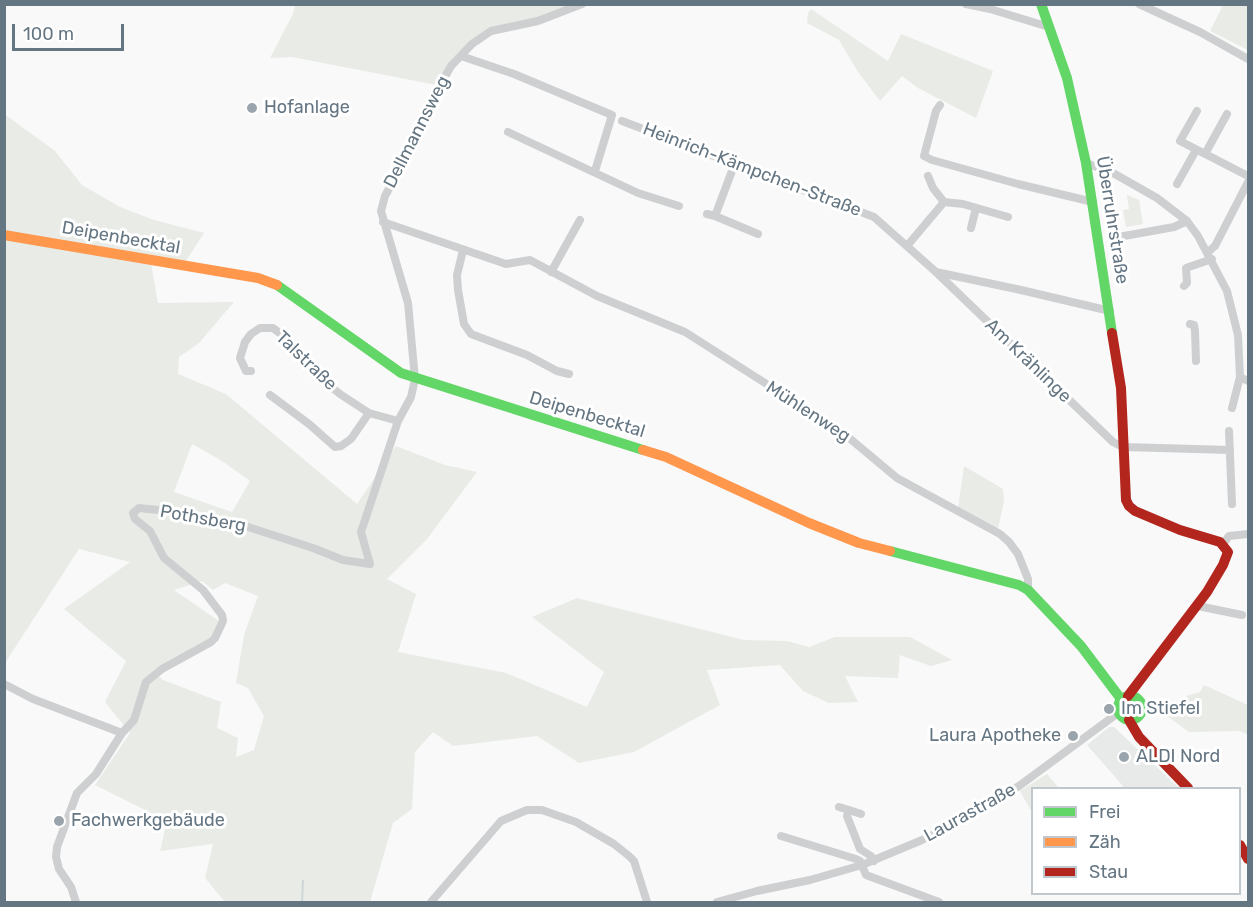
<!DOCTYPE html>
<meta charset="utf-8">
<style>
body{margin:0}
#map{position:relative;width:1253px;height:907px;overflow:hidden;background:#f9f9f9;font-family:Rubik,sans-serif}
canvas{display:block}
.frame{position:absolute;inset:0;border:6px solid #657683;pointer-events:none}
.legend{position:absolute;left:1031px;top:787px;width:210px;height:108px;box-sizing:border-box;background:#fff;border:2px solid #c1c8cd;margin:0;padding:8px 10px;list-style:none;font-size:18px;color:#657683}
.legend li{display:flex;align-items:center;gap:12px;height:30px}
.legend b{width:30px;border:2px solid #c1c8cd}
.scale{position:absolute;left:12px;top:24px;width:112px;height:27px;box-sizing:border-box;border:3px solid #657683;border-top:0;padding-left:8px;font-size:18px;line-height:21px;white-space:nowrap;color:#657683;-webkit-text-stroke:4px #fff;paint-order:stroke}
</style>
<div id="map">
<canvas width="1253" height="907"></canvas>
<div class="frame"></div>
<ul class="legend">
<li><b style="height:8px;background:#63d668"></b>Frei</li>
<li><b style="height:8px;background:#ff974d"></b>Zäh</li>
<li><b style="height:8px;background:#b3261e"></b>Stau</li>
</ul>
<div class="scale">100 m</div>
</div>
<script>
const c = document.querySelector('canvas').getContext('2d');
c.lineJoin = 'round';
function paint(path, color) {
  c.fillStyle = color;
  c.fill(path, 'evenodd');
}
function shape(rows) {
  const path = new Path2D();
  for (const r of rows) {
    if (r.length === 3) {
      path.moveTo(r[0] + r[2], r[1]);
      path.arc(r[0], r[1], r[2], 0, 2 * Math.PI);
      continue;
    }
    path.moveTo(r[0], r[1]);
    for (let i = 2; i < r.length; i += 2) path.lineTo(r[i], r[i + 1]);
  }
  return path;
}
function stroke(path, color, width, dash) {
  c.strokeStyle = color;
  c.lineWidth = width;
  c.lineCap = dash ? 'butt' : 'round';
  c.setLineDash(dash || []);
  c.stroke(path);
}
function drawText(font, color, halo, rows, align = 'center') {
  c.font = font + ' Rubik,sans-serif';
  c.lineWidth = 6;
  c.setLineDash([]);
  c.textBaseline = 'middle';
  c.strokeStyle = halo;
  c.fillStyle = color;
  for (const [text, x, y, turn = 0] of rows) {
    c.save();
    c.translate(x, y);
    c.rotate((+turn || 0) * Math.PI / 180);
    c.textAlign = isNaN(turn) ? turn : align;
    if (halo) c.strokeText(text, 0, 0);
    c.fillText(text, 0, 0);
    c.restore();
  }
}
paint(shape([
 [1109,727,1114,727,1179,788,1120,788,1123,786,1087,745]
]), '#e8e9e9');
paint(shape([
 [295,5,578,5,512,26,472,44,442,86,292,57,270,58,293,14],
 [1223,5,1248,5,1248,50,1210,31],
 [811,9,888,61,901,34,993,71,976,118,918,88,902,76,880,101,858,72,839,40,807,23,808,13],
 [4,114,55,151,82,185,120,207,154,220,204,233,184,264,5,232],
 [1127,195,1139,200,1143,224,1126,227,1123,210,1129,209],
 [5,238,151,263,158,303,234,302,199,343,179,357,178,374,226,394,357,504,396,446,445,465,477,472,427,539,387,579,416,594,398,652,506,673,587,707,604,672,532,617,577,598,744,640,787,641,809,647,835,637,910,637,952,660,931,666,900,655,898,678,845,676,858,702,829,703,803,691,780,665,707,670,720,705,634,752,579,763,537,736,453,746,433,732,415,752,412,809,393,823,370,902,225,902,205,878,213,844,160,851,167,821,95,785,130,733,105,702,126,661,64,609,130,562,79,549,5,663],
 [192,444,219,459,250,481,232,512,174,492],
 [202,581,213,590,225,583,258,596,244,635,236,683,248,688,264,716,254,750,236,757,238,738,217,728,221,702,163,680,157,674,213,637,219,621,174,590],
 [964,466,1003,489,1004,501,998,529,958,509],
 [1204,685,1248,705,1248,735,1240,731,1189,732,1167,716,1164,709,1168,705,1174,708,1187,704,1187,696,1200,692],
 [1047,774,1059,788,1032,788,1032,809,1030,809,1020,791]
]), '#e8ebe6');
stroke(shape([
 [302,902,303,881]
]), '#ced6d9', 2);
stroke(shape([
 [966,4,990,9,1049,27],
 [1139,4,1200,32,1248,59],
 [461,56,514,74,612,115,595,171],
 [940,105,936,111,924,156,932,160,1018,184,1093,202],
 [1197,111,1180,141,1248,176],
 [622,121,874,217,936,272,1113,442,1123,447,1230,450],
 [508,132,638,193,679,206],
 [1205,154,1227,114],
 [1086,163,1113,173,1157,198,1187,221,1198,236,1227,291,1238,335,1240,377,1248,381],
 [928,176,933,188,944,202],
 [1177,184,1196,150],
 [707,214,715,216,758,234],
 [715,216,735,163],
 [383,222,506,264,530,260,597,296,685,332,842,432,897,478,1000,534,1009,542,1018,554,1028,579,1028,590],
 [971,228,976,208],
 [1113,238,1174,227,1187,221],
 [907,246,944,202,963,204,1008,217],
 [463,250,457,275,458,290,464,324,471,334,527,355,557,371,569,374],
 [1208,252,1215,246,1248,182],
 [551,272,580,220],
 [936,272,1021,290,1110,311],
 [1184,286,1187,283,1186,268,1212,259],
 [1190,324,1194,325,1195,331,1196,361],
 [251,371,246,371,240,358,245,342,251,334,260,328,273,328,285,337,319,377,340,394,369,413,398,421],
 [270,395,309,424,335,447,341,446,351,439,369,413],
 [1232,408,1240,377],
 [1229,431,1232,504],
 [1223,544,1229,536,1248,534],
 [1198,606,1242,615],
 [4,684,33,699,122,733],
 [839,807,849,810,847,816,860,849,871,856,874,861],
 [849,810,861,814],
 [781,836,856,859,860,861,866,875,939,902],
 [76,902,71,887,59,869,56,857,57,847,77,793,96,774,122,733,134,720,146,682,162,669,211,642,215,638,223,621,222,615,203,590,164,558,150,531,135,519,133,513,139,508,158,510,248,527,313,548,343,560,370,564,361,532,398,421,411,397,415,379,408,303,381,211,385,196,426,121,446,75,451,66,472,44,491,31,538,21,582,4],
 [431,902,501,821,527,810,542,810,576,822,614,844,629,856,634,861,647,902],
 [717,902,757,891,810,880,862,865,922,840,959,822,1019,786,1118,713]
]), '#cecfd0', 8);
stroke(shape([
 [1041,4,1067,78,1086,163,1112,333],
 [277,285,401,373,643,450],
 [890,551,1019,585,1028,590,1081,646,1121,699],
 [1130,708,12]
]), '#63d668', 10);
stroke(shape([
 [4,235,258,278,277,285],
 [643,450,666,457,809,523,859,543,890,551]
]), '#ff974d', 10);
stroke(shape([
 [1112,333,1121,388,1126,500,1129,506,1135,511,1180,530,1220,542,1228,552,1223,565,1207,592,1128,696],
 [1129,720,1139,737,1188,788],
 [1240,845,1248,859]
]), '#b3261e', 10);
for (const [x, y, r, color] of [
 [252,108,6,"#99a4ac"],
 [1109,709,6,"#99a4ac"],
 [1073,736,6,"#99a4ac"],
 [1124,757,6,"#99a4ac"],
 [59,821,6,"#99a4ac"]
]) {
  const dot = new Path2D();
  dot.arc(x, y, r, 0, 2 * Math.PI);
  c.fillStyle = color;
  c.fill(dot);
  stroke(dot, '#fff', 2);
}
drawText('18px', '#657683', '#fff', [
 ["Hofanlage",264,108],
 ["Im Stiefel",1121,709],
 ["Laura Apotheke",1061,736,"right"],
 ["ALDI Nord",1136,757],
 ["Fachwerkgebäude",71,821]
], 'left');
drawText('18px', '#657683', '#fff', [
 ["Dellmannsweg",417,132,-63],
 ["Heinrich-Kämpchen-Straße",752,170,21],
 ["Überruhrstraße",1112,220,81],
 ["Deipenbecktal",121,238,10],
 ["Talstraße",306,361,44],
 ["Am Krählinge",1028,361,44],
 ["Mühlenweg",808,412,33],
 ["Deipenbecktal",587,415,17],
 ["Pothsberg",203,519,10],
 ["Laurastraße",970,813,-29]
]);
</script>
